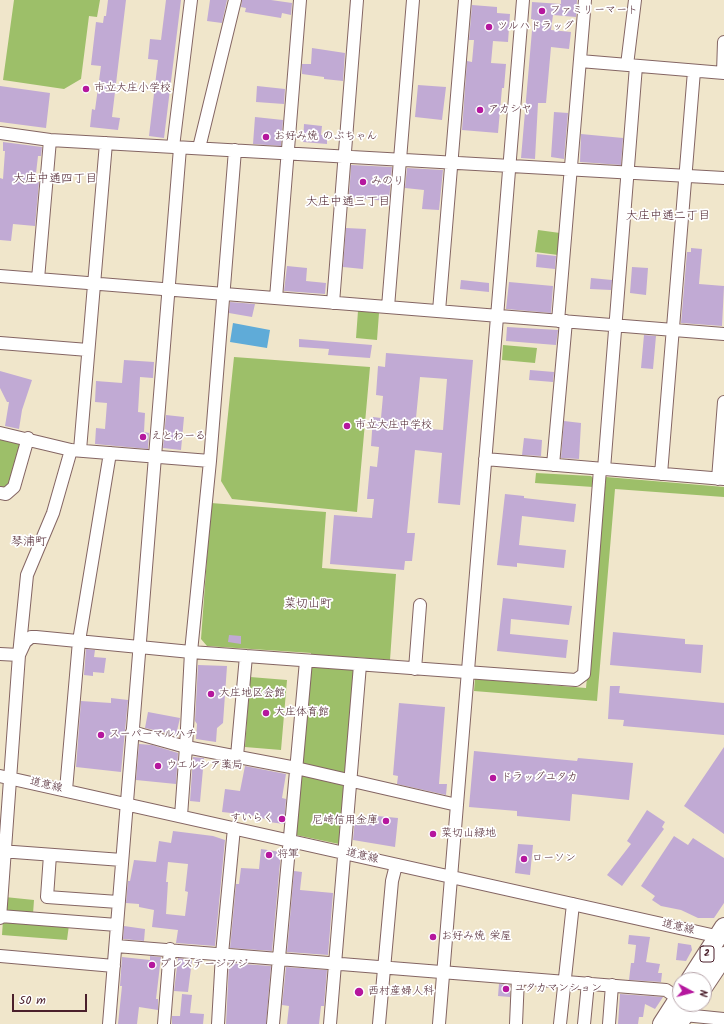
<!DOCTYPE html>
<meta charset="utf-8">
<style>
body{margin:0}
#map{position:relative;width:724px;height:1024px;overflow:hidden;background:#f0e6cb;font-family:Kalam,sans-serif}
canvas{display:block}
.north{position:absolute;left:672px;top:972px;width:40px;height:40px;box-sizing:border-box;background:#fff;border:1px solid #b7a5aa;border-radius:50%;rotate:97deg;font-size:11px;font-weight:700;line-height:16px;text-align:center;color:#4a1f2b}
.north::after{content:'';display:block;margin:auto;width:14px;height:18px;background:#b5179e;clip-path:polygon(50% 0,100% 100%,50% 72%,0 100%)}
.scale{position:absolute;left:12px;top:994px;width:75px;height:18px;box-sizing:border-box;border:2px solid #4a1f2b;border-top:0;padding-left:5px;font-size:12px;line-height:14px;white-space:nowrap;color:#4a1f2b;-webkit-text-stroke:3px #fff;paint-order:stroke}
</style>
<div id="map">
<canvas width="724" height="1024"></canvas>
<div class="north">N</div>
<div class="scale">50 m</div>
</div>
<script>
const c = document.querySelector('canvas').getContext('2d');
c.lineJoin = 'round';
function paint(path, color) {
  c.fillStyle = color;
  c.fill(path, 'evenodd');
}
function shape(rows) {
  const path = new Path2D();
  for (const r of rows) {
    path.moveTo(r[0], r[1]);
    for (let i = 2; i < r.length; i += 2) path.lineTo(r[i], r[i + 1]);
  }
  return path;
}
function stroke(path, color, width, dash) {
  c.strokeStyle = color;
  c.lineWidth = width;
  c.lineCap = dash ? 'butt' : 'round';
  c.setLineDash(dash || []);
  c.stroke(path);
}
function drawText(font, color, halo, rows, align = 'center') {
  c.font = font + ' Kalam,"Klee One",sans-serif';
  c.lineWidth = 3.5;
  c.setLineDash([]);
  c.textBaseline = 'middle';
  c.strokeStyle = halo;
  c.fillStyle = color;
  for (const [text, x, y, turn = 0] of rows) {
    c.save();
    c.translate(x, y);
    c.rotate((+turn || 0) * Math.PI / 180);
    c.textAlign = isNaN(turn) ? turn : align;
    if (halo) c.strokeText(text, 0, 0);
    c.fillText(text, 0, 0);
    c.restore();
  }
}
paint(shape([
 [14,0,100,0,97,17,89,16,81,79,64,89,3,80],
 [538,230,560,233,558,255,535,252],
 [358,311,379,313,377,340,356,338],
 [503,345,537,348,535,363,502,360],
 [234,357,370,367,357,512,232,499,221,481],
 [0,438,23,441,12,486,0,491],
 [536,473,591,476,594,479,593,487,535,483],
 [606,477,724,487,724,497,615,489,597,701,474,691,475,679,586,688],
 [211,503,326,512,322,568,396,574,390,660,355,657,339,844,296,835,311,653,207,646,201,639],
 [250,677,287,680,281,750,245,747],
 [5,897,34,900,33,914,3,912],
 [3,920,69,925,67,940,2,935]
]), '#9dbf69');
paint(shape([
 [233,323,270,330,267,348,230,342]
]), '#5fabd8');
paint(shape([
 [108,0,126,0,112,117,120,118,118,130,90,127,92,109,95,110,101,66,91,65,96,22,103,23,104,16,106,16],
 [166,0,181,0,164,138,149,136,158,60,148,59,150,39,161,40],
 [210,0,227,0,222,23,207,21],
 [242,0,271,0,292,3,291,15,282,13,281,18,245,12,246,8,241,7],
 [561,0,577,0,576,17,553,15,551,30,571,32,569,49,551,47,546,103,538,103,535,159,521,158,533,19,531,19,532,2,561,4],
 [472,5,497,7,497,13,510,14,508,42,493,41,491,63,506,64,504,88,502,88,498,133,462,130,467,61,472,62,474,40,469,40],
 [312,48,345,53,343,81,324,79,324,77,302,74,302,64,311,64],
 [418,85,446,87,442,120,415,117],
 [0,86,50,93,46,128,0,122],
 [257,86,285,89,284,104,256,102],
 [554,112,568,113,564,159,551,157],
 [255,117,283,120,281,146,253,144],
 [304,124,322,126,321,135,327,135,327,144,303,142],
 [581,134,623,138,621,165,580,162],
 [3,142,42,147,41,156,38,156,35,182,39,182,35,226,13,224,11,241,0,240,0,178,3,179,5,151,3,151],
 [351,165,392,167,389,201,349,198],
 [407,168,443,170,439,210,422,209,424,190,405,188],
 [346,228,366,229,363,269,343,267],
 [691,248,702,249,699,284,724,286,722,326,681,323,687,252,691,252],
 [537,254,556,256,555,269,536,267],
 [287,266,307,268,306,281,326,283,325,294,284,291],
 [632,267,648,268,646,295,630,293],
 [591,278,612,280,611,290,590,289],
 [461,280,489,283,489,292,460,289],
 [509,282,553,286,551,313,506,309],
 [230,302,255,304,252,317,229,313],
 [507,327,558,330,556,345,506,341],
 [644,335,656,336,653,369,641,368],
 [299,339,372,345,370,358,328,355,329,349,299,347],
 [386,353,473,360,460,505,438,503,442,453,415,450,407,533,415,533,412,561,405,561,404,570,330,564,334,515,372,518,374,499,367,499,370,466,377,467,379,447,371,446,373,417,381,418,383,396,376,395,378,366,385,367],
 [420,377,447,379,443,430,415,428],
 [124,360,154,362,153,378,140,377,138,412,145,413,144,432,149,433,148,449,95,444,96,428,105,429,107,403,95,402,96,381,122,383],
 [530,370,554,372,553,382,529,380],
 [0,371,32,380,22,410,19,429,5,426,9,402,7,402,0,388],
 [166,415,184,417,181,450,163,448],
 [564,421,581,423,579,459,561,458],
 [524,438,542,440,541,456,522,455],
 [505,494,524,496,524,498,576,504,574,522,522,516,519,545,566,550,564,568,517,563,517,567,497,565],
 [503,598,572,606,569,625,511,619,510,634,568,640,566,658,497,651],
 [613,632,685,639,685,644,703,645,701,673,610,665],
 [229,635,241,636,241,644,228,642],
 [86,649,95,650,94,657,106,658,104,673,93,672,93,676,84,675],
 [198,665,227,666,223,723,217,728,216,742,196,739,197,724,195,721],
 [610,686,620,686,619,693,724,703,724,735,623,726,624,720,608,719],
 [111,698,128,700,121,772,76,767,81,701,111,703],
 [399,703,445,707,439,784,447,784,446,795,397,784,398,776,393,775],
 [148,712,180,718,176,735,145,728],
 [139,744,152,745,178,753,176,784,136,780],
 [724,747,724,834,684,806],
 [474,751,577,761,578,758,633,763,629,800,572,794,570,821,517,816,517,811,469,807],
 [193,757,204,758,200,802,190,801],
 [245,766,286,774,282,798,286,799,284,824,269,822,269,820,250,815,222,812,225,789,240,791],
 [647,810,665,822,662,827,664,829,622,886,607,875,631,844,627,841],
 [377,816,398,818,395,847,353,840,355,818,377,821],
 [173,831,213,836,225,840,215,946,176,943,178,930,152,927,154,910,139,907,139,904,126,903,128,881,130,881,134,860,156,862,159,841,171,843],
 [168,862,188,864,185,891,188,892,185,916,166,914,168,882,166,882],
 [674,836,688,845,693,838,724,858,724,903,714,918,698,918,681,910,661,906,652,900,655,896,641,886],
 [518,844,533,845,530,875,515,873],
 [261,849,281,852,272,951,230,948,236,884,239,884,241,868,259,869],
 [294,871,302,872,300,890,333,893,328,955,287,952],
 [124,926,145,929,144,941,123,939],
 [629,935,650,937,646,962,660,964,658,973,662,973,661,982,629,980,631,963,634,963,636,945,628,944],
 [678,943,691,945,692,950,686,961,676,960],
 [150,956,161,957,156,999,158,999,158,1010,139,1007,137,1024,118,1024,122,986,120,986,122,957,150,960],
 [178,958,192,960,188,992,174,991],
 [229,963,271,966,266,1024,226,1024],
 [286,967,327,970,324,1006,321,1006,319,1024,287,1024,289,1006,282,1005],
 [499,984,510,985,510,997,498,996],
 [182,994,192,995,190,1013,204,1014,203,1024,172,1024,172,1016,180,1016],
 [620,994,663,997,655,1009,645,1004,643,1017,639,1017,638,1024,618,1024]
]), '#c1aad4');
const minor = shape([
 [580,61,724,73],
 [627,65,635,0],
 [723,73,724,42],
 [0,133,50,140,724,178],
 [173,147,191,0],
 [199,148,235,0],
 [0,276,724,334],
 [38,279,50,140],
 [276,298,300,0],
 [333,303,357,0],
 [388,307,413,0],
 [439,311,465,0],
 [558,321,585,0],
 [0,343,88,350],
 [0,433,71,450,210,461],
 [80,450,106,143],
 [485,459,724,479],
 [553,465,566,321],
 [604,469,636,66],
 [661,474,694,71],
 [718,479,724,402],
 [0,493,6,494,14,487,28,438],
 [0,654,19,655,27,575,53,513,71,450],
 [415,669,420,605],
 [132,732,186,747,191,652,210,461,235,150],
 [237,756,246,656],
 [0,776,724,938],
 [66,790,79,641,110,453],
 [181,816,186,747,296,768,457,805],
 [0,851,122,860],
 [50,855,47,897,118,902],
 [0,916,117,925],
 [0,918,19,655,25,642,31,637,36,637,191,652,576,680,584,674,600,469],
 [116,946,666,990,679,999],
 [0,956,114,966],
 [684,1015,724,1019],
 [109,1024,180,148],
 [164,1024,170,949],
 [218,1024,222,954,234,828],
 [273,1024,306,661],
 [330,1024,360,665],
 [379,1024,392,881,396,865],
 [439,1024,523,0],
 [516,1024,518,978],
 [560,1024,573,904],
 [584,1024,588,983],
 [609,1024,612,985]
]);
const highway = shape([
 [690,980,724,927],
 [704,986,724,956],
 [662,1024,680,996],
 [678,1024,692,1004]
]);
stroke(minor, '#846563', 14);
stroke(highway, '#846563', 20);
stroke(minor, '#fff', 12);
stroke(highway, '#fff', 18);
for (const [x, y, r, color] of [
 [542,11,4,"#b5179e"],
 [489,27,4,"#b5179e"],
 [86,89,4,"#b5179e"],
 [480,110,4,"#b5179e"],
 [266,137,4,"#b5179e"],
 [363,182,4,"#b5179e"],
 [347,426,4,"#b5179e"],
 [143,437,4,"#b5179e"],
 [211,694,4,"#b5179e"],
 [266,713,4,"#b5179e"],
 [101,735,4,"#b5179e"],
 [158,766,4,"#b5179e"],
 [493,778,4,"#b5179e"],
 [282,819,4,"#b5179e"],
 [386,821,4,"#b5179e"],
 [433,834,4,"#b5179e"],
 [269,855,4,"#b5179e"],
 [524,859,4,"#b5179e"],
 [433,937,4,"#b5179e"],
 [152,965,4,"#b5179e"],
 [506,989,4,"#b5179e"],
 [359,992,5,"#b5179e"]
]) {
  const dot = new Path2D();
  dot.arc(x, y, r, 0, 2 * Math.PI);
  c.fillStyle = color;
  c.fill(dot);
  stroke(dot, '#fff', 1.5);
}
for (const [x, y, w] of [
 [707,954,14]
]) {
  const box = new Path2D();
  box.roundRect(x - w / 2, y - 8, w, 16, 3);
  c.fillStyle = '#fff';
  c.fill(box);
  stroke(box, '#4a1f2b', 1);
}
drawText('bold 10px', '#4a1f2b', null, [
 ["2",707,954]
]);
drawText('11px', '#4a1f2b', '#fff', [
 ["ファミリーマート",550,11],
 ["ツルハドラッグ",497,27],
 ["市立大庄小学校",94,89],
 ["アカシヤ",488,110],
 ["お好み焼 のぶちゃん",274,137],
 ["みのり",371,182],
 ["市立大庄中学校",355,426],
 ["えとわーる",151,437],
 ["大庄地区会館",219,694],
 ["大庄体育館",274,713],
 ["スーパーマルハチ",109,735],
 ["ウエルシア薬局",166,766],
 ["ドラッグユタカ",501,778],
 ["すいらく",274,819,"right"],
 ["尼崎信用金庫",378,821,"right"],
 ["菜切山緑地",441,834],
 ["将軍",277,855],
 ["ローソン",532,859],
 ["お好み焼 栄屋",441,937],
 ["プレステージフジ",160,965],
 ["ユタカマンション",514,989],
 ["西村産婦人科",368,992]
], 'left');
drawText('11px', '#4a1f2b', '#fff', [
 ["道意線",46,786,13],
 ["道意線",362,857,13],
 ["道意線",678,928,13]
]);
drawText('12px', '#4a1f2b', '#fff', [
 ["大庄中通四丁目",55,180],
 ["大庄中通三丁目",348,203],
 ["大庄中通二丁目",668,217],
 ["琴浦町",29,543],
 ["菜切山町",308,605]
]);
</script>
